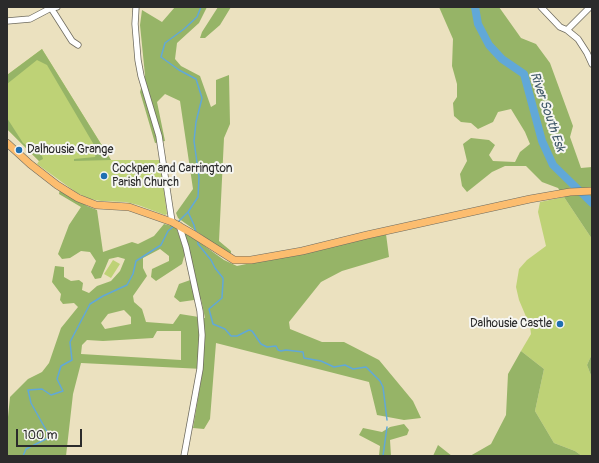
<!DOCTYPE html>
<style>
body{margin:0}
#map{position:relative;width:599px;height:463px;overflow:hidden;background:#ebe1bf;font-family:Pangolin,sans-serif}
canvas{display:block}
.frame{position:absolute;inset:0;border:8px solid #2b2b2b;pointer-events:none}
.scale{position:absolute;left:16px;top:429px;width:66px;height:18px;box-sizing:border-box;border:2px solid #2b2b2b;border-top:0;padding-left:5px;font-size:12px;line-height:14px;white-space:nowrap;color:#2b2b2b;-webkit-text-stroke:3px #f6f6f2;paint-order:stroke}
</style>
<div id="map">
<canvas width="599" height="463"></canvas>
<div class="frame"></div>
<div class="scale">100 m</div>
</div>
<script>
const c = document.querySelector('canvas').getContext('2d');
c.lineJoin = 'round';
function paint(path, color) {
  c.fillStyle = color;
  c.fill(path, 'evenodd');
}
function shape(rows) {
  const path = new Path2D();
  for (const r of rows) {
    path.moveTo(r[0], r[1]);
    for (let i = 2; i < r.length; i += 2) path.lineTo(r[i], r[i + 1]);
  }
  return path;
}
function stroke(path, color, width, dash) {
  c.strokeStyle = color;
  c.lineWidth = width;
  c.lineCap = dash ? 'butt' : 'round';
  c.setLineDash(dash || []);
  c.stroke(path);
}
function drawText(font, color, halo, rows, align = 'center') {
  c.font = font + ' Pangolin,sans-serif';
  c.lineWidth = 4;
  c.setLineDash([]);
  c.textBaseline = 'middle';
  c.strokeStyle = halo;
  c.fillStyle = color;
  for (const [text, x, y, turn = 0] of rows) {
    c.save();
    c.translate(x, y);
    c.rotate((+turn || 0) * Math.PI / 180);
    c.textAlign = isNaN(turn) ? turn : align;
    if (halo) c.strokeText(text, 0, 0);
    c.fillText(text, 0, 0);
    c.restore();
  }
}
paint(shape([
 [42,49,111,160,160,160,167,214,165,215,138,205,126,202,101,201,90,199,77,193,37,164,39,161,7,129,7,75],
 [564,197,592,239,592,354,587,365,592,378,592,456,582,456,575,451,554,443,535,411,544,369,521,351,531,334,530,326,519,300,516,287,519,269,527,260,546,246,538,212,540,202],
 [113,260,120,264,111,278,104,274]
]), '#bed276');
paint(shape([
 [175,7,207,7,199,23,177,43,175,59,181,66,200,76,211,107,216,104,216,80,229,75,230,124,224,138,219,241,231,251,231,254,228,254,178,218,176,213,193,189,180,101,165,94,157,102,165,141,155,143,140,92,145,75,140,25,142,10,162,22],
 [218,7,231,7,220,25,205,38,200,38,202,32],
 [439,7,499,7,521,38,536,44,550,63,573,126,570,137,581,168,592,167,592,239,558,188,542,182,526,166,505,166,492,172,467,192,462,186,460,174,467,161,463,144,471,138,489,140,495,145,489,155,493,161,515,162,520,152,530,144,525,132,511,109,498,112,493,122,478,129,471,123,461,122,454,116,453,103,457,97,457,84,452,66,453,39],
 [42,49,111,160,74,161,74,159,95,157,97,150,47,65,37,60,7,84,7,75],
 [7,118,23,143,42,156,43,159,39,161,7,129],
 [60,189,87,206,97,210,103,252,132,242,138,244,154,236,164,224,176,227,185,253,182,264,156,281,151,277,152,269,169,261,169,256,160,249,143,258,143,268,147,276,133,296,134,302,142,309,146,322,173,324,180,314,205,318,201,299,180,302,174,297,179,284,196,278,184,234,185,232,224,260,237,266,386,234,389,257,342,271,321,282,289,322,290,329,322,342,344,342,379,360,413,401,421,418,404,420,377,415,369,382,216,343,210,419,204,429,193,428,203,369,81,363,73,394,66,456,7,456,7,427,10,397,28,379,42,372,49,363,61,328,78,307,74,303,63,304,60,300,61,294,52,282,55,266,64,267,64,277,71,281,79,280,83,283,82,290,89,293,97,286,111,281,120,271,125,259,118,257,109,259,101,278,95,279,91,272,96,261,90,252,81,251,70,258,62,259,58,254,69,225,81,207,59,194],
 [124,310,131,317,131,324,105,329,101,323,108,314],
 [157,331,181,331,181,360,81,354,82,345,87,340,103,341,153,338],
 [521,351,544,369,535,411,554,443,575,451,582,456,470,456,491,444,506,415,508,374],
 [592,354,592,378,587,365],
 [404,424,409,430,407,435,390,440,391,456,379,456,380,446,359,435,363,428,382,432,390,427],
 [438,445,452,456,433,456]
]), '#96b467');
stroke(shape([
 [586,197,589,193],
 [188,212,194,225,196,233],
 [178,222,188,212,198,197,199,177,194,141,196,122,202,98,196,79,179,70,161,57,165,43,184,29,197,17,201,7],
 [198,240,198,244,211,260,215,268,223,278,223,281,222,298,209,309,213,324,225,329,231,336,237,336,249,330,252,331,261,344,267,347,276,346,278,350,281,351,286,350,303,352,304,358,321,361,334,367,345,365,353,369,366,367,380,381,383,387,387,420],
 [23,456,26,449,50,437,31,403,28,390,42,389,51,395,63,391,57,379,61,366,72,360,70,342,90,304,103,296,127,285,133,274,136,261,161,245,168,231,174,226],
 [383,456,387,427]
]), '#61a8d8', 1.5);
stroke(shape([
 [475,7,478,24,489,45,502,59,524,74,542,141,553,165,592,203]
]), '#61a8d8', 8);
const minor = shape([
 [136,7,135,24,138,60,141,76,159,136,172,222],
 [541,7,560,27,567,30,578,39,587,53,592,64],
 [51,8,72,41,78,45],
 [7,21,30,19,51,8,57,7],
 [567,30,590,7],
 [179,225,186,247,200,311,202,335,200,369,184,456]
]);
const major = shape([
 [7,143,30,164,57,185,78,198,96,205,129,207,172,222,193,234,234,260,251,260,302,251,367,235,530,199,570,192,592,191]
]);
stroke(minor, '#6e6b5f', 7);
stroke(major, '#6e6b5f', 8);
stroke(minor, '#fff', 5.5);
stroke(major, '#fcbd6f', 7);
for (const [x, y, r, color] of [
 [19,150,4,"#1f6fb2"],
 [104,176,4,"#1f6fb2"],
 [560,324,4,"#1f6fb2"]
]) {
  const dot = new Path2D();
  dot.arc(x, y, r, 0, 2 * Math.PI);
  c.fillStyle = color;
  c.fill(dot);
  stroke(dot, '#f6f6f2', 1.5);
}
drawText('12px', '#2b2b2b', '#f6f6f2', [
 ["Dalhousie Grange",27,150],
 ["Cockpen and Carrington",112,169],
 ["Parish Church",112,183],
 ["Dalhousie Castle",552,324,"right"]
], 'left');
drawText('italic 13px', '#3e5768', '#f6f6f2', [
 ["River South Esk",547,112,71]
]);
</script>
